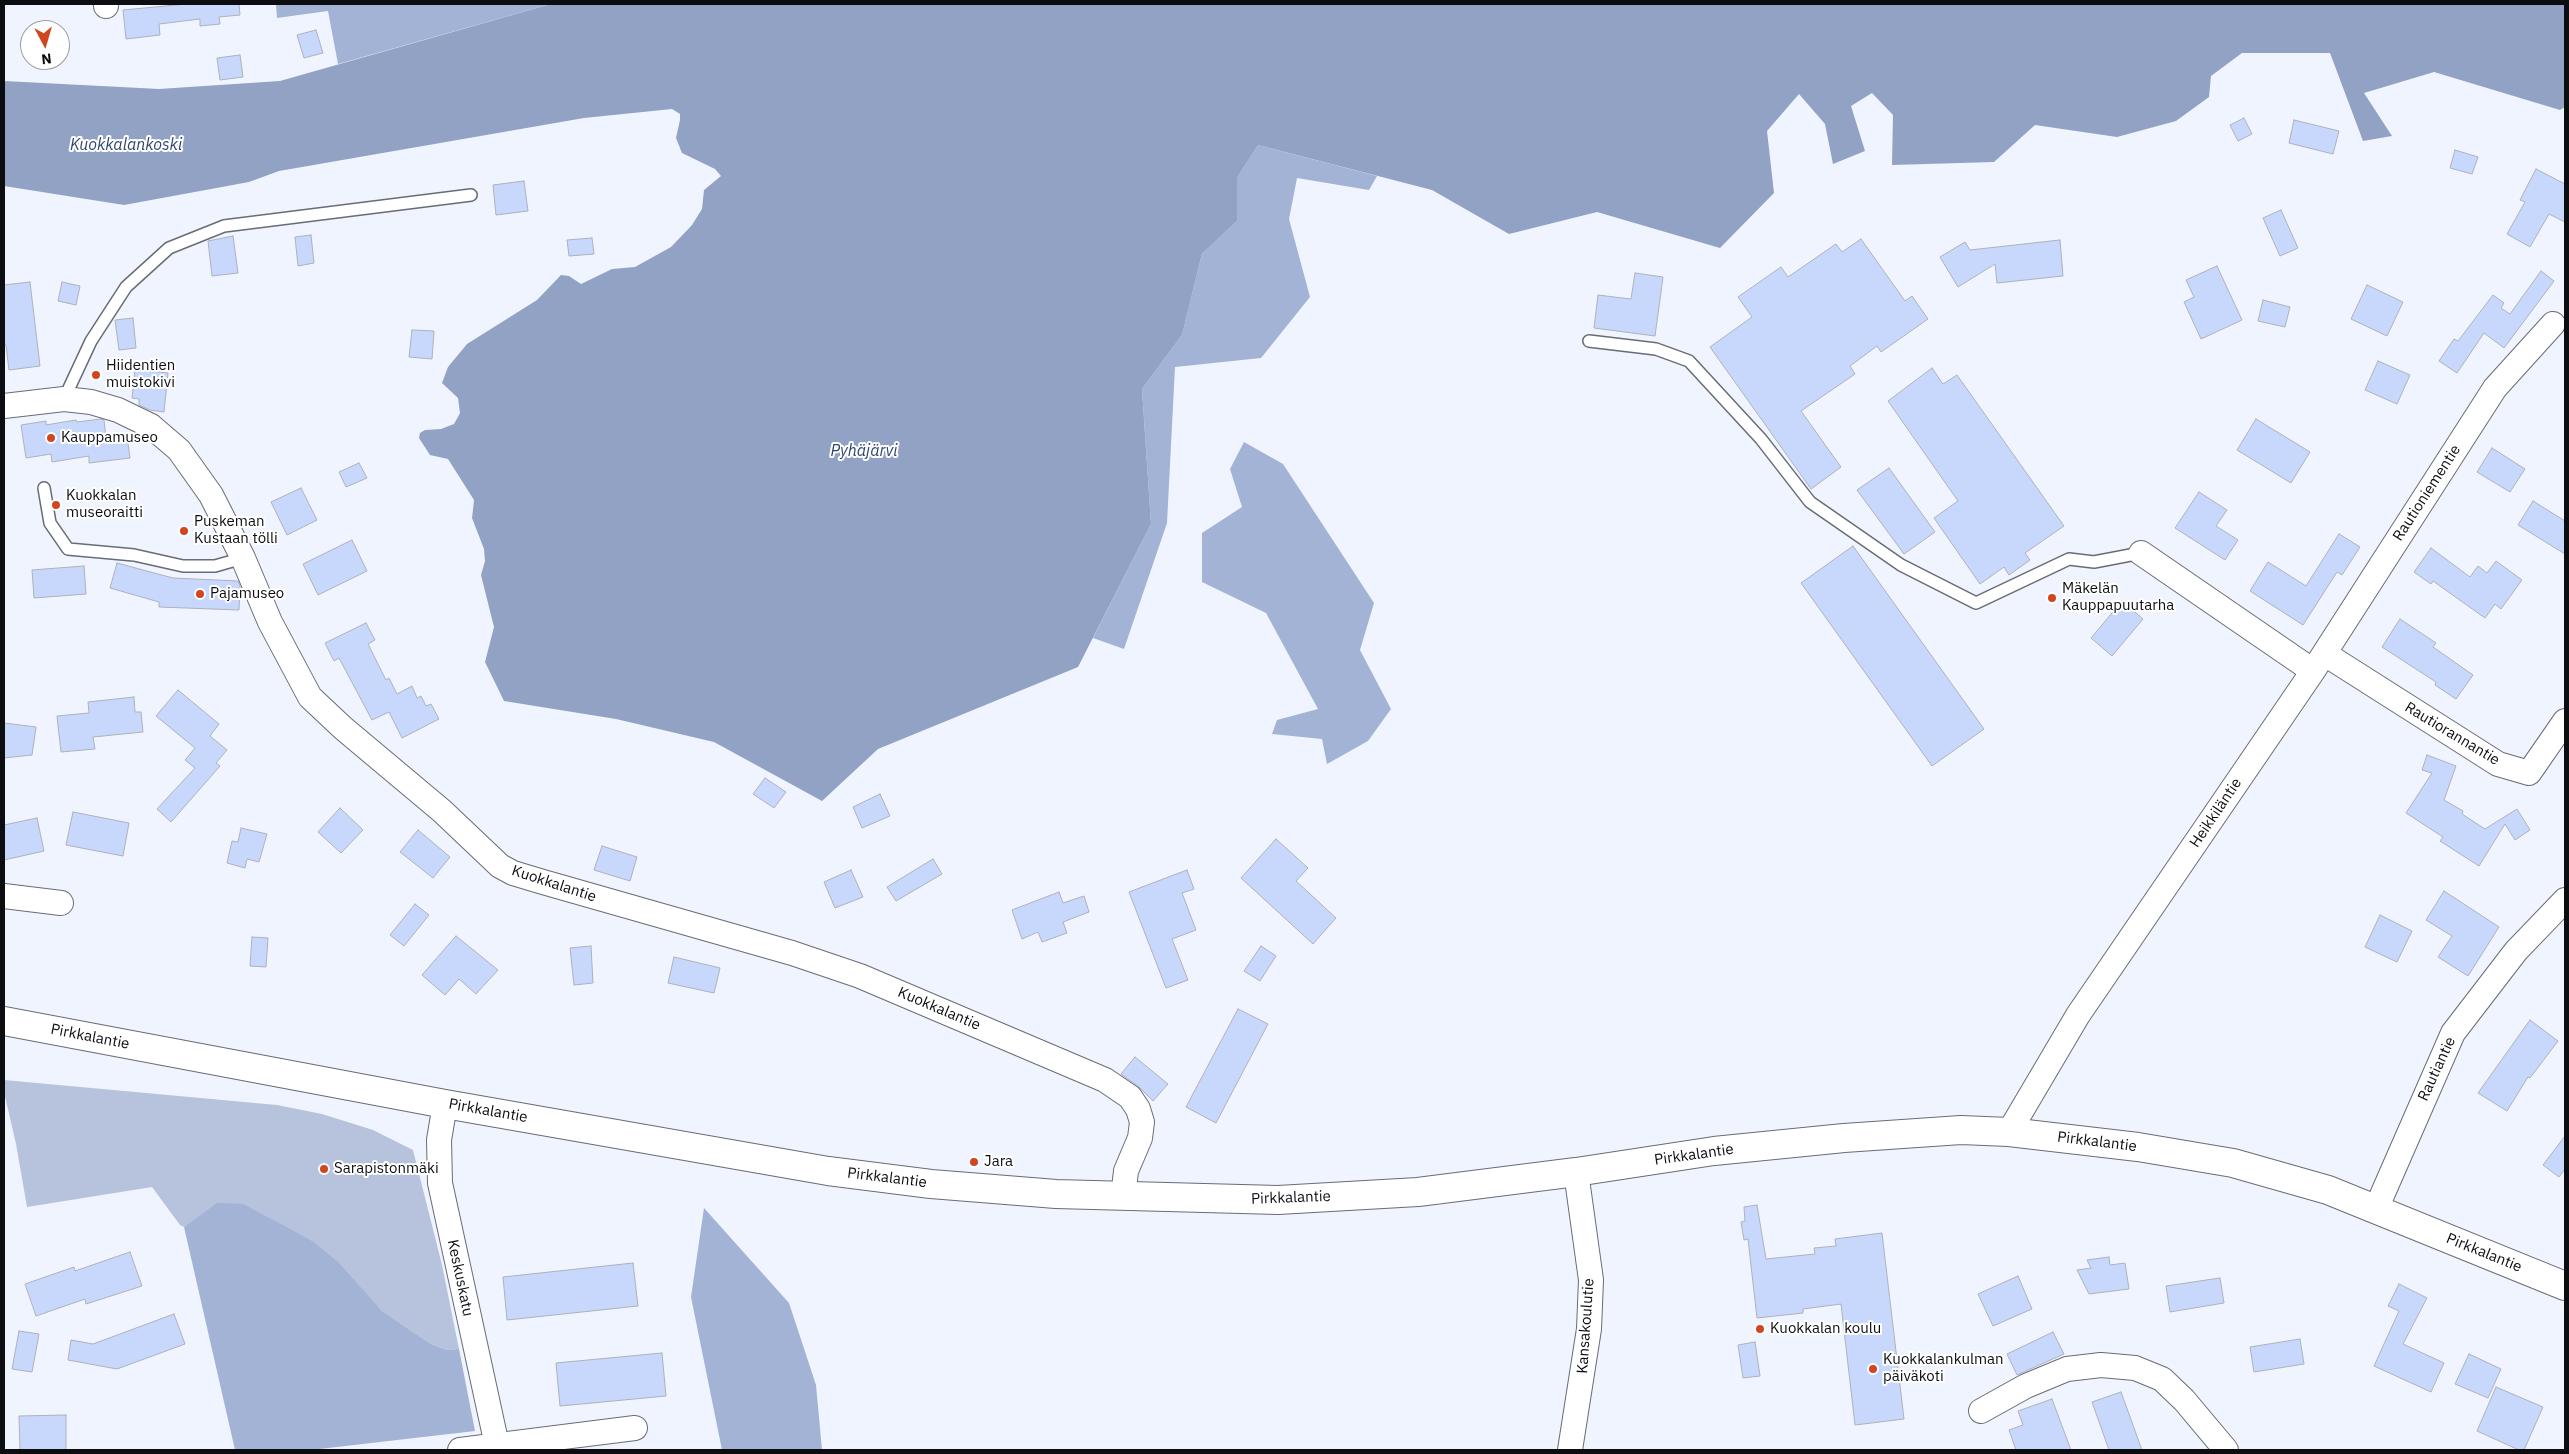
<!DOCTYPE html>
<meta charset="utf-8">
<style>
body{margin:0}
#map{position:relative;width:2569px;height:1454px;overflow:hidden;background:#eff4fe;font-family:"IBM Plex Sans",sans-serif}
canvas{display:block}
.frame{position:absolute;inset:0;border:5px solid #0c0d11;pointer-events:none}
.north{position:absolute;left:20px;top:20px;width:50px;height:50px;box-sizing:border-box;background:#fff;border:1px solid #9e9ea0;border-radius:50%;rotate:174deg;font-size:14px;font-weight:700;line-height:20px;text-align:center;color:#0c0d11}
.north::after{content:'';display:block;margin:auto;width:18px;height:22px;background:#cf4620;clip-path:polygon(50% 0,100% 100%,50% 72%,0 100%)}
</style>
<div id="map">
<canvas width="2569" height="1454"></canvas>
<div class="frame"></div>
<div class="north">N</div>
</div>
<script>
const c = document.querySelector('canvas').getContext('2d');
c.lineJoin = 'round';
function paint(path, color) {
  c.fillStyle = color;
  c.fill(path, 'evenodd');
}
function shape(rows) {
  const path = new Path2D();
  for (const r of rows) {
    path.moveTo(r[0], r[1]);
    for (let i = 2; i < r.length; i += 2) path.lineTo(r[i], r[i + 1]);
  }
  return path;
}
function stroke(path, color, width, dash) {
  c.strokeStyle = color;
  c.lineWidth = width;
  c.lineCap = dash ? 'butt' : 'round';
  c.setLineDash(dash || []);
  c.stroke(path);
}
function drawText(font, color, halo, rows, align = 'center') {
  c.font = font + ' "IBM Plex Sans",sans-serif';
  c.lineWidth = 4;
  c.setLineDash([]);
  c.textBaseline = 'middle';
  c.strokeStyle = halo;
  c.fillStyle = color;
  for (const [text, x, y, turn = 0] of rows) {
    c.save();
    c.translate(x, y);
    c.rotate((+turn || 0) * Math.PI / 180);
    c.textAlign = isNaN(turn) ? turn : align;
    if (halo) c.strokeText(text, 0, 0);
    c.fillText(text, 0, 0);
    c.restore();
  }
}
paint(shape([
 [4,1080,277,1105,322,1114,373,1130,413,1150,442,1265,459,1349,447,1350,431,1344,382,1311,311,1240,277,1223,195,1220,184,1227,180,1225,152,1187,27,1207,16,1144,4,1092]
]), '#b7c3dc');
paint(shape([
 [276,4,551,4,338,64,328,11,277,18],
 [1258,145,1377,176,1369,190,1297,178,1289,219,1310,297,1261,358,1175,367,1167,523,1124,649,1093,638,1151,524,1142,389,1182,335,1202,254,1237,221,1237,178],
 [1244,442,1283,464,1374,603,1360,650,1391,709,1368,741,1327,764,1322,739,1272,734,1277,720,1318,709,1266,613,1202,582,1202,533,1242,507,1230,469],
 [217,1203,243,1204,311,1240,338,1262,382,1311,431,1344,447,1350,459,1349,475,1431,311,1450,235,1450,184,1227],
 [704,1208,789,1303,816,1385,822,1450,722,1450,691,1297]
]), '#a3b3d5');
paint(shape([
 [551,4,2565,4,2565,107,2560,110,2434,72,2364,93,2392,136,2363,141,2330,53,2242,53,2211,76,2209,97,2176,121,2117,137,2035,125,1994,162,1892,165,1893,115,1872,93,1851,106,1865,151,1833,164,1825,124,1799,94,1767,131,1774,193,1720,248,1597,212,1509,234,1432,190,1258,145,1237,178,1237,221,1202,254,1182,335,1142,389,1151,524,1078,667,878,749,822,801,714,742,616,719,504,701,485,662,494,627,481,575,485,561,484,549,472,518,474,500,448,459,430,455,419,438,420,433,425,430,441,429,454,424,460,413,458,398,442,383,448,367,467,344,537,300,561,275,569,276,581,284,612,269,635,267,671,247,692,225,702,209,704,190,721,176,715,169,682,153,676,138,680,120,680,114,672,109,584,118,279,171,249,182,124,205,4,186,4,81,159,89,280,81]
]), '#92a2c4');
const building = shape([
 [187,4,239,4,240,15,219,17,220,24,200,26,200,19,159,24,160,35,126,39,123,10,187,4],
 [316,30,323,53,304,58,297,35,316,30],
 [240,55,243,77,220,80,217,58,240,55],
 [2244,118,2252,134,2238,141,2230,125,2244,118],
 [2294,120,2339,131,2333,154,2289,143,2294,120],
 [2455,150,2478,157,2472,174,2450,168,2455,150],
 [2536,169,2565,184,2565,222,2549,214,2530,247,2507,234,2525,202,2520,200,2536,169],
 [524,181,528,211,496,215,493,185,524,181],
 [2281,210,2298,248,2280,256,2263,218,2281,210],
 [311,235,314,263,298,266,295,237,311,235],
 [233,236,238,273,212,276,208,241,233,236],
 [592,238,594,254,569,256,567,240,592,238],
 [1861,239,1905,301,1912,296,1928,319,1881,352,1877,346,1850,366,1855,374,1801,411,1841,467,1811,489,1710,347,1752,317,1738,297,1781,267,1788,277,1836,244,1842,252,1861,239],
 [2060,240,2063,276,1997,283,1995,264,1958,287,1940,257,1965,242,1970,250,2060,240],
 [2217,266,2242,320,2201,339,2184,302,2194,297,2186,280,2217,266],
 [2541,271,2554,281,2504,348,2484,333,2457,373,2439,361,2454,339,2458,341,2493,295,2504,303,2501,308,2510,314,2541,271],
 [1635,273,1663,277,1655,336,1594,328,1598,295,1631,299,1635,273],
 [30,282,40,366,9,370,6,345,4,345,4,285,30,282],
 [62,282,80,286,76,305,58,301,62,282],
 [2367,285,2403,302,2387,336,2351,319,2367,285],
 [2263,300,2290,307,2285,327,2258,321,2263,300],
 [133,318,136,348,119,350,115,320,133,318],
 [412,330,434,331,432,359,409,357,412,330],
 [2378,361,2410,375,2397,404,2365,390,2378,361],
 [1932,368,1943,384,1957,375,2064,526,2025,553,2030,560,2009,575,2004,567,1980,584,1934,518,1958,501,1888,401,1932,368],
 [135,369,168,373,164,412,150,410,139,405,139,399,132,398,135,369],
 [101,419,104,420,106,438,127,436,130,458,89,463,89,456,52,462,51,454,26,458,21,425,46,421,46,425,76,420,77,422,101,419],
 [2256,419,2310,452,2291,483,2237,450,2256,419],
 [2492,448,2525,469,2510,492,2477,472,2492,448],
 [359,463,367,478,346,487,339,472,359,463],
 [1889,468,1935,532,1904,554,1857,490,1889,468],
 [301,488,317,520,287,535,271,502,301,488],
 [2199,492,2227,510,2216,526,2238,540,2225,560,2175,528,2199,492],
 [2533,501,2565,521,2565,554,2518,525,2533,501],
 [2339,534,2360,547,2342,575,2337,572,2303,625,2250,591,2268,562,2306,586,2339,534],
 [352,540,367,571,318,595,303,564,352,540],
 [1853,546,1984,729,1932,766,1801,583,1853,546],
 [2431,548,2470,577,2478,566,2487,573,2496,561,2522,580,2501,609,2495,604,2485,618,2433,581,2431,584,2414,572,2431,548],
 [117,563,173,578,238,581,240,586,239,610,159,607,159,602,110,588,117,563],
 [84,566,86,594,34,598,32,570,84,566],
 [2122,601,2143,619,2112,656,2091,638,2122,601],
 [2400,619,2436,643,2433,647,2473,675,2456,699,2435,685,2436,682,2382,647,2400,619],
 [366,623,375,640,368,644,386,680,389,678,397,694,412,686,417,698,421,696,426,706,431,704,439,719,402,738,389,712,372,720,339,658,334,661,325,643,366,623],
 [178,690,219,724,210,736,227,750,216,763,220,766,171,822,157,809,195,768,185,760,195,748,156,716,178,690],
 [134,697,135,712,141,712,143,732,93,737,95,749,61,752,57,716,89,713,88,702,134,697],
 [4,723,36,727,32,755,4,758,4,723],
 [2427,755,2456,766,2444,800,2463,811,2462,814,2485,829,2517,809,2530,830,2515,840,2505,824,2479,866,2440,841,2443,837,2406,813,2432,773,2422,770,2427,755],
 [765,778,786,792,774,808,753,794,765,778],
 [880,794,890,816,862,828,853,807,880,794],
 [340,808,363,830,341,853,318,832,340,808],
 [73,812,129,823,123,856,66,845,73,812],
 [37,818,44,851,4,860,4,825,37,818],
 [241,828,267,834,259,862,247,859,245,868,227,863,232,841,238,842,241,828],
 [418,830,450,857,433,878,400,852,418,830],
 [1276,839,1308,868,1296,881,1336,918,1313,944,1241,878,1276,839],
 [602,846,637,857,630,881,594,870,602,846],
 [933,859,942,874,896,901,887,887,933,859],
 [851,870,863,897,835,908,824,882,851,870],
 [1187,870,1194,889,1182,893,1196,930,1172,939,1188,980,1166,988,1129,892,1187,870],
 [2444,891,2499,927,2468,976,2438,957,2452,936,2426,920,2444,891],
 [1059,892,1063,903,1084,896,1089,912,1063,922,1067,933,1042,942,1038,932,1022,939,1012,910,1059,892],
 [415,904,429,915,404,946,390,935,415,904],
 [2380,915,2412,931,2397,962,2365,947,2380,915],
 [456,936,498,970,476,994,459,979,445,995,422,975,456,936],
 [252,937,268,938,266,967,250,966,252,937],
 [591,946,593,983,574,985,570,948,591,946],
 [1261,946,1276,956,1260,981,1244,971,1261,946],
 [674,957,720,968,714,993,668,983,674,957],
 [1238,1009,1268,1024,1216,1123,1186,1107,1238,1009],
 [2530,1020,2558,1041,2530,1078,2528,1077,2507,1111,2478,1093,2530,1020],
 [1135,1057,1168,1084,1153,1101,1138,1086,1121,1074,1135,1057],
 [2565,1136,2565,1169,2559,1177,2543,1165,2565,1136],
 [1757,1205,1766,1259,1815,1254,1814,1248,1836,1246,1835,1239,1882,1233,1904,1419,1855,1425,1841,1304,1803,1309,1803,1313,1757,1318,1748,1239,1744,1240,1741,1222,1745,1221,1744,1207,1757,1205],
 [130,1252,142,1286,86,1304,85,1299,36,1316,25,1284,74,1267,75,1271,130,1252],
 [2109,1257,2110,1265,2125,1263,2129,1289,2089,1294,2077,1270,2091,1268,2087,1260,2109,1257],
 [633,1263,638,1306,507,1320,503,1277,633,1263],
 [2018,1276,2032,1309,1993,1326,1978,1294,2018,1276],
 [2220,1278,2224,1303,2170,1312,2166,1286,2220,1278],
 [2399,1284,2427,1298,2403,1344,2444,1363,2431,1392,2374,1366,2399,1311,2388,1306,2399,1284],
 [174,1314,185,1344,117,1369,68,1360,71,1340,93,1344,174,1314],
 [19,1331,39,1334,32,1372,12,1369,19,1331],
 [2053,1332,2064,1354,2017,1375,2007,1354,2053,1332],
 [2300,1339,2304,1364,2254,1372,2250,1347,2300,1339],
 [1755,1342,1760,1376,1743,1378,1738,1345,1755,1342],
 [662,1353,666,1396,560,1406,556,1363,662,1353],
 [2469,1354,2501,1369,2488,1398,2455,1384,2469,1354],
 [2496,1387,2543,1407,2524,1450,2519,1450,2477,1431,2496,1387],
 [2121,1392,2142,1450,2109,1450,2092,1402,2121,1392],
 [2052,1399,2071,1450,2016,1450,2009,1430,2023,1425,2018,1411,2052,1399],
 [66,1415,66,1450,20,1450,19,1416,66,1415]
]);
paint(building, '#c8d8fc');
stroke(building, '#adb1bb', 1);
const service = shape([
 [1589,341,1656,349,1689,361,1761,439,1810,502,1901,565,1976,603,2069,559,2094,562,2141,553],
 [64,399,91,341,126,287,169,248,224,226,471,195],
 [44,488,50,523,68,549,134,555,183,566,215,566,243,558]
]);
const minor = shape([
 [106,4,106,6],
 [4,406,64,399,91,402,118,410,151,426,179,450,211,495,243,558,270,622,310,697,343,728,442,811,500,866,513,873,543,882,792,953,860,976,1105,1080,1130,1097,1138,1109,1142,1122,1140,1138,1126,1171,1123,1197],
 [2325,654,2498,764,2529,773,2565,721],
 [2313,671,2495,388,2553,324],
 [4,896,61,903],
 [445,1104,439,1140,440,1183,498,1450],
 [2009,1132,2078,1015,2313,671,2141,553],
 [2376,1209,2453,1033,2516,951,2565,900],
 [1981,1411,2026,1386,2067,1369,2101,1365,2135,1368,2162,1379,2184,1400,2226,1450],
 [460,1450,635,1428],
 [1570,1450,1589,1329,1591,1280,1576,1172]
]);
const tertiary = shape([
 [4,1021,445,1104,828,1171,931,1184,1056,1194,1278,1200,1418,1192,1576,1172,1714,1151,1844,1138,1961,1130,2009,1132,2138,1147,2233,1163,2328,1190,2565,1286]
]);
stroke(service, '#686c75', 14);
stroke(minor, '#686c75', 26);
stroke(tertiary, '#686c75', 30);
stroke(service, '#fff', 11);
stroke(minor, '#fff', 24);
stroke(tertiary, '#fff', 28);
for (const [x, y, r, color] of [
 [96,375,5,"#cf4620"],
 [51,438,5,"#cf4620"],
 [56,505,5,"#cf4620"],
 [184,531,5,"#cf4620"],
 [200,594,5,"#cf4620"],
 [2052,598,5,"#cf4620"],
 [974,1162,5,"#cf4620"],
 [324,1169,5,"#cf4620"],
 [1760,1329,5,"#cf4620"],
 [1873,1369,5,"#cf4620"]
]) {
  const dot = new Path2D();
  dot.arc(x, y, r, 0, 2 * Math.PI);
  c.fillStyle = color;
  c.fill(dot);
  stroke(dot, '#fff', 2);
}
drawText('15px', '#0c0d11', '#fff', [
 ["Hiidentien",106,366],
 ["muistokivi",106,383],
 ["Kauppamuseo",61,438],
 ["Kuokkalan",66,496],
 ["museoraitti",66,513],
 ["Puskeman",194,522],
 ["Kustaan tölli",194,539],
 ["Mäkelän",2062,589],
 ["Kauppapuutarha",2062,606],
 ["Pajamuseo",210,594],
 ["Jara",984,1162],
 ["Sarapistonmäki",334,1169],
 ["Kuokkalan koulu",1770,1329],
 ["Kuokkalankulman",1883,1360],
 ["päiväkoti",1883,1377]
], 'left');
drawText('15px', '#0c0d11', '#fff', [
 ["Rautioniementie",2427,493,-57],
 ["Rautiorannantie",2452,734,31],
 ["Heikkiläntie",2216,813,-56],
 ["Kuokkalantie",554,884,18],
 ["Kuokkalantie",939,1009,23],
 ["Pirkkalantie",90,1037,11],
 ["Rautiantie",2437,1069,-65],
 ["Pirkkalantie",488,1111,10],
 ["Pirkkalantie",2097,1142,7],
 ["Pirkkalantie",1694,1155,-8],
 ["Pirkkalantie",887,1178,7],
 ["Pirkkalantie",1291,1198,-2],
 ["Pirkkalantie",2484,1253,22],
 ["Keskuskatu",460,1278,78],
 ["Kansakoulutie",1586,1326,-86]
]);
drawText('italic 16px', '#304472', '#fff', [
 ["Kuokkalankoski",126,145],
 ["Pyhäjärvi",864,451]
]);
</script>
